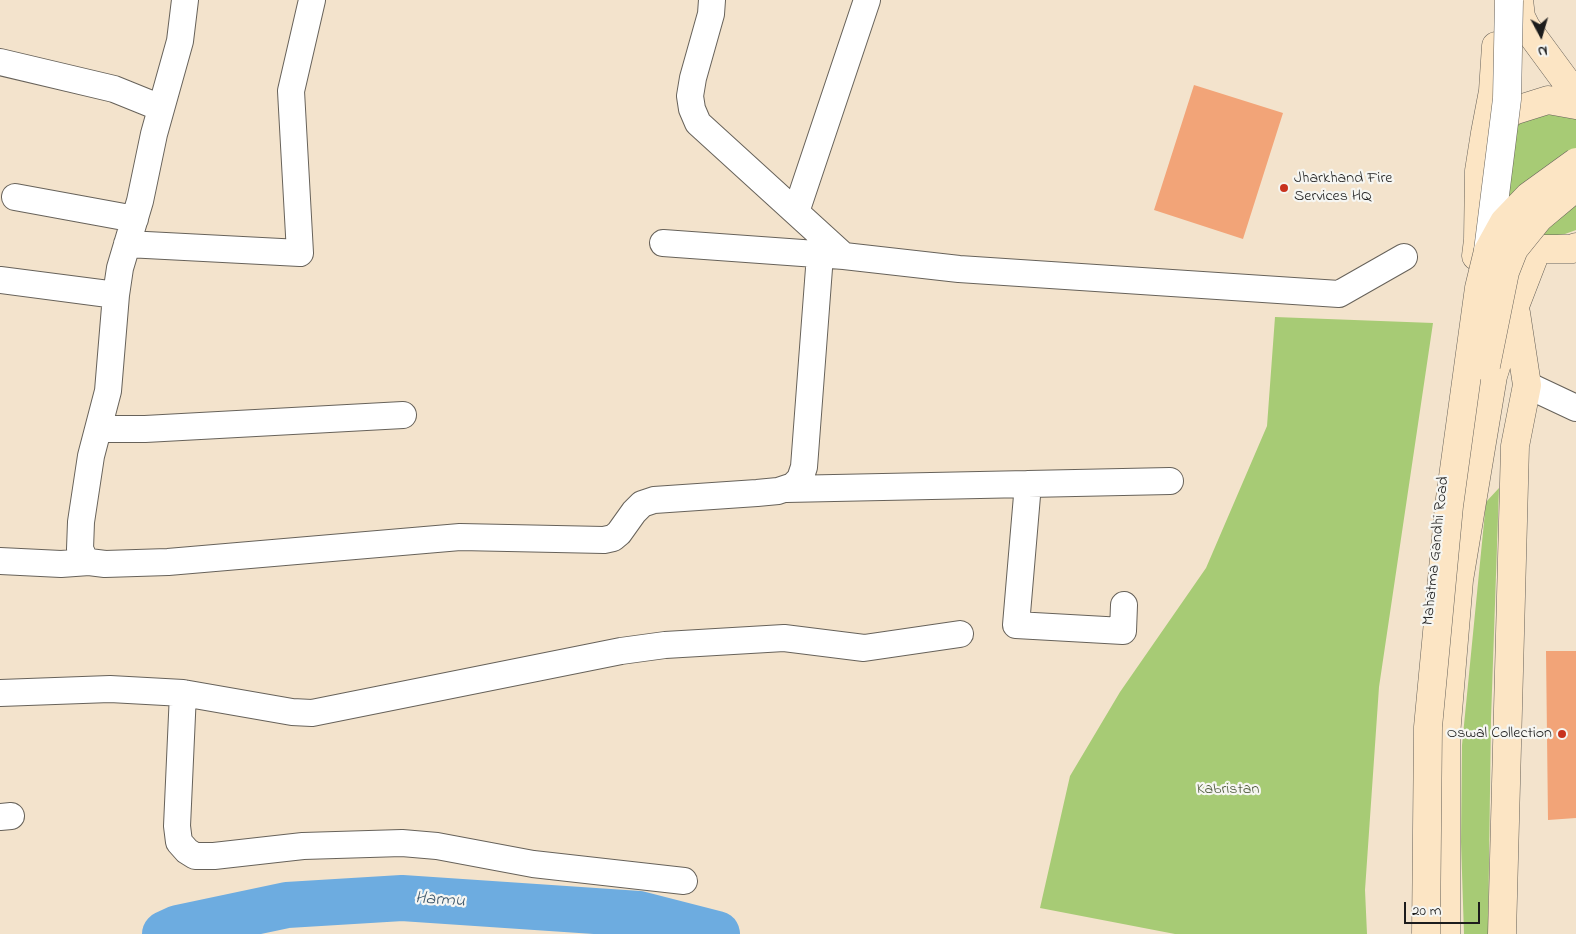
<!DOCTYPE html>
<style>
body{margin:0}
#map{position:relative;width:1576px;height:934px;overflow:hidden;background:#f3e3cc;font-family:"Indie Flower",sans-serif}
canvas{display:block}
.north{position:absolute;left:1516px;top:10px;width:50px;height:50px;-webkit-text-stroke:4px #f6f6f2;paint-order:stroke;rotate:174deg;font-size:14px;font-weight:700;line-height:20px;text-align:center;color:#1c1c1c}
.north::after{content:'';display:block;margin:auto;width:18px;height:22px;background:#1c1c1c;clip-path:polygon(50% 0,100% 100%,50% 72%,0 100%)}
.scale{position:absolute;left:1404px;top:902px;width:76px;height:22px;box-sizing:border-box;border:2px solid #1c1c1c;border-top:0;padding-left:6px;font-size:15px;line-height:18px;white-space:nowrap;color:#1c1c1c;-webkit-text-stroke:4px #f6f6f2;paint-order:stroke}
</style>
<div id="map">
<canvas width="1576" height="934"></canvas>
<div class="north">N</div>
<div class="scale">20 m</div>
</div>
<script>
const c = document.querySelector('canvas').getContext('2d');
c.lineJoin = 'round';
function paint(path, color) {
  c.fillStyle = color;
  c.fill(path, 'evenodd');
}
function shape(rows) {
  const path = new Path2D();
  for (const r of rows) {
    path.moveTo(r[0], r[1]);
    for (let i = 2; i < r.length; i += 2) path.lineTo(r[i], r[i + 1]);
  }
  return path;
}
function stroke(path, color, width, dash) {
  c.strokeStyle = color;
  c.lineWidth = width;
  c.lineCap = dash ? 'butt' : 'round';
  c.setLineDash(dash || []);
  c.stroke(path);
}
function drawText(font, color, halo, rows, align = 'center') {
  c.font = font + ' "Indie Flower",sans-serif';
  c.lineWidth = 4.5;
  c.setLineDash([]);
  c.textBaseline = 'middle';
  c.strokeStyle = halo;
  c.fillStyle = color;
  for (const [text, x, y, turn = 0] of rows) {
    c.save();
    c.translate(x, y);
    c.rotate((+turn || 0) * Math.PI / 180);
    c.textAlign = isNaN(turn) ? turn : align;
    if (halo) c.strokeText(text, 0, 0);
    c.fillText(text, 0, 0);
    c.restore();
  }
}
paint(shape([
 [1550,113,1576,119,1576,230,1565,234,1550,236,1535,234,1509,220,1492,153,1522,121],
 [1275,317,1433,323,1379,687,1365,890,1367,934,1175,934,1040,908,1070,776,1120,692,1206,568,1267,426],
 [1499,488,1491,719,1488,934,1464,934,1461,842,1462,745,1486,502]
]), '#a7cb75');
stroke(shape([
 [165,934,178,928,287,905,402,898,639,914,717,934]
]), '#6dace0', 46);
paint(shape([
 [1194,85,1283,113,1243,239,1154,210],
 [1546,651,1576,651,1576,818,1548,820]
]), '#f2a478');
const minor = shape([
 [185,0,180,41,154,134,140,201,120,268,116,295,108,391,91,456,81,522,80,549,85,560,89,562,105,564,168,562,460,537,604,540,613,538,619,533,634,512,642,504,654,500,757,493,778,491,793,486,800,479,804,467,820,255],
 [712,0,711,14,693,78,690,96,692,109,698,123,844,256],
 [0,62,114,89,161,108],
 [15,197,135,219],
 [796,212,867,0],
 [663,243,844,256,959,269,1339,294,1404,257],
 [127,244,300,253,291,91,312,0],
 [0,280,116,295],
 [1527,385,1576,408],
 [99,429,145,429,403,415],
 [1028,484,1170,481],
 [786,489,1028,484,1016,625,1123,631,1124,605],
 [0,561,61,564,89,562],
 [0,693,110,689,183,693,292,712,312,713,621,651,665,645,784,638,864,648,960,634],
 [183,693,177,826,179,842,187,851,195,856,214,856,303,846,402,843,437,846,533,864,684,881],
 [0,817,11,816]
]);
const secondary = shape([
 [1519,0,1521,17,1526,27,1576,95],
 [1485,133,1493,91,1496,46],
 [1481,188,1479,171,1485,133,1513,111,1548,100,1576,105],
 [1520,241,1537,249,1572,249,1576,247],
 [1476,256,1478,240,1479,171],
 [1446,934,1446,735,1459,580,1493,376,1515,306,1537,249],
 [1502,934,1515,446,1527,385,1516,313]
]);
stroke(minor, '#67625a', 28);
stroke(secondary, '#67625a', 29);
stroke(minor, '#fff', 26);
stroke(secondary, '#fce5c4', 28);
const tertiaryBridge = shape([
 [1488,251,1507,99,1509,0]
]);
const secondaryBridge = shape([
 [1486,366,1505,272,1514,249,1539,218,1576,187],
 [1426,934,1428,727,1449,506,1479,288,1488,251,1504,222,1529,196,1576,162]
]);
stroke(tertiaryBridge, '#67625a', 29, []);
stroke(secondaryBridge, '#67625a', 29, []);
stroke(tertiaryBridge, '#fff', 28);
stroke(secondaryBridge, '#fce5c4', 28);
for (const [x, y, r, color] of [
 [1284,188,5,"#c8321e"],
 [1562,734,5,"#c8321e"]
]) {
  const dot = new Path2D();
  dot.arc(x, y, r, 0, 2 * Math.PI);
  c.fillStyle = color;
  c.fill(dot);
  stroke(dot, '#f6f6f2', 2);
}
drawText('16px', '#1c1c1c', '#f6f6f2', [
 ["Jharkhand Fire",1294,179],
 ["Services HQ",1294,197],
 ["Oswal Collection",1552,734,"right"]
], 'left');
drawText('16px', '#1c1c1c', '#f6f6f2', [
 ["Mahatma Gandhi Road",1437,551,-84]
]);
drawText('16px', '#4d593b', '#f6f6f2', [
 ["Kabristan",1228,790]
]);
drawText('italic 18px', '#3c566a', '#f6f6f2', [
 ["Harmu",440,901,4]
]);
</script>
